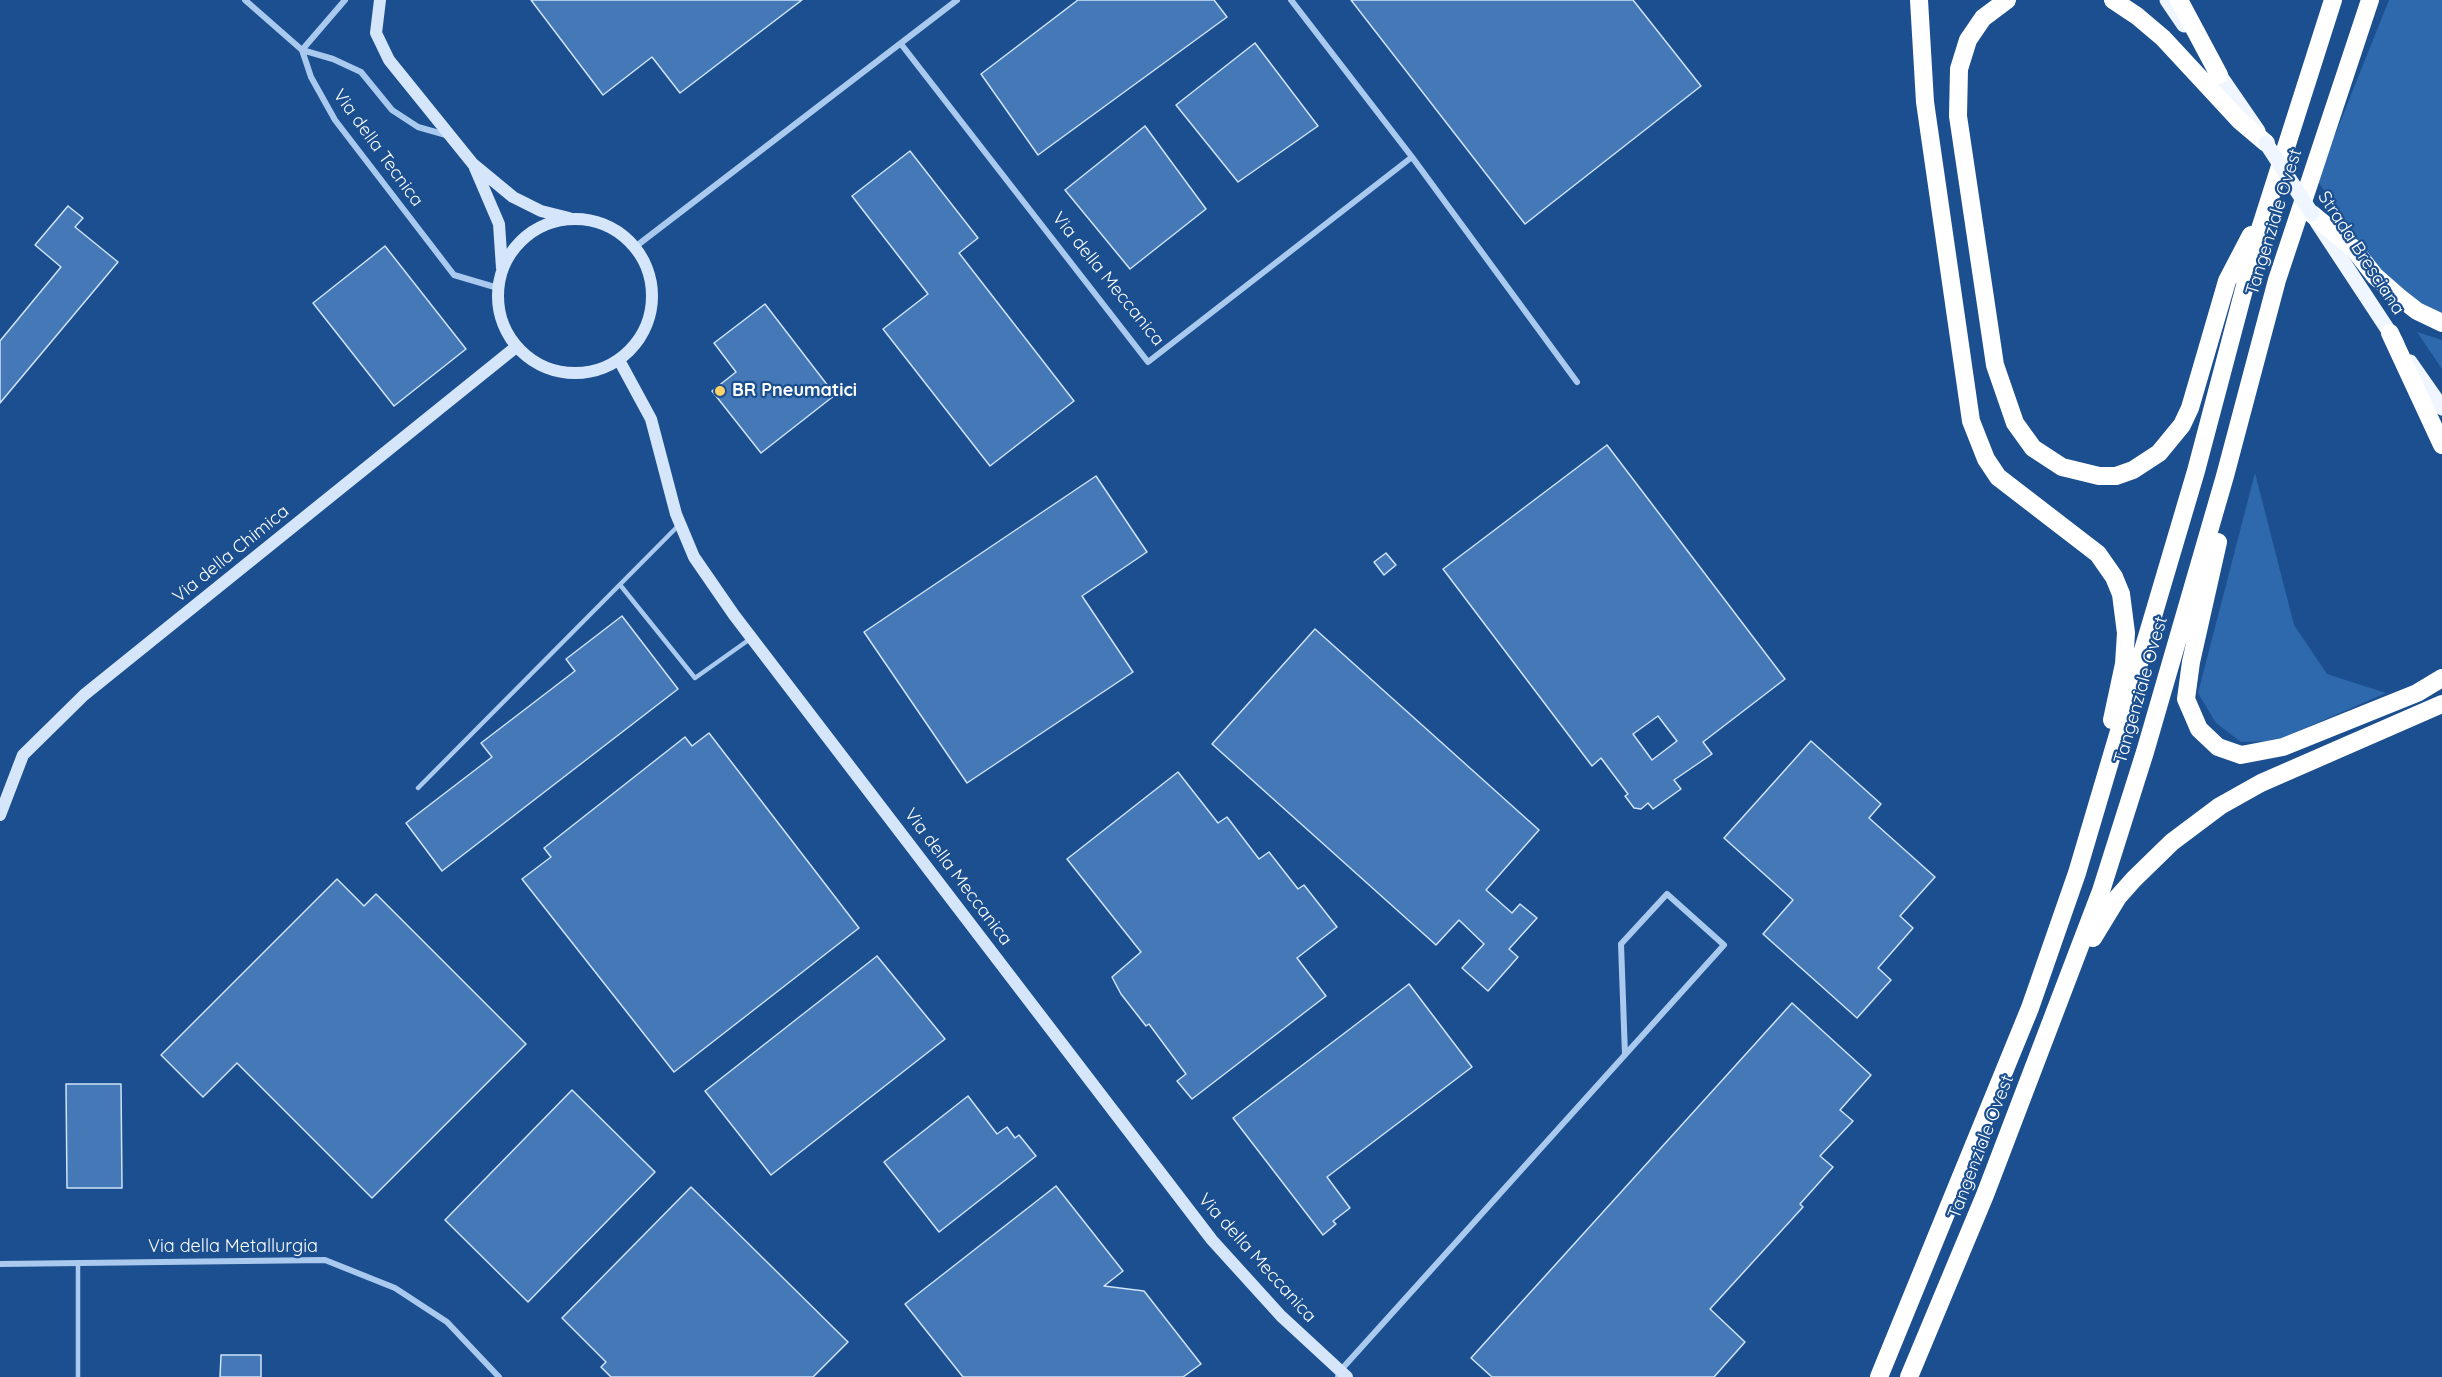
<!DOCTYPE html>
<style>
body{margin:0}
canvas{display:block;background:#1b4f8f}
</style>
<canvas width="2442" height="1377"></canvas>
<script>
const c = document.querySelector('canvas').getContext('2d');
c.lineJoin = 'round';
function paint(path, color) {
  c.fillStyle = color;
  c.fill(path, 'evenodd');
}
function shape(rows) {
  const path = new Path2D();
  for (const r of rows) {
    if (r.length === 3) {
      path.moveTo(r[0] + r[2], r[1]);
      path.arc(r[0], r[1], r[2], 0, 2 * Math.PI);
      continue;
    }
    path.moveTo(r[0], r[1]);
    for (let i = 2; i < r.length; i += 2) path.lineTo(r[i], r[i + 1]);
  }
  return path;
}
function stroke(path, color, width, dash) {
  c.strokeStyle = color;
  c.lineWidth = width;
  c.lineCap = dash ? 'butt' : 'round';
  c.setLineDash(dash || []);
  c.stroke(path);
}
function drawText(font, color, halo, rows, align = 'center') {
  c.font = font + ' Quicksand,sans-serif';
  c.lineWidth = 4.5;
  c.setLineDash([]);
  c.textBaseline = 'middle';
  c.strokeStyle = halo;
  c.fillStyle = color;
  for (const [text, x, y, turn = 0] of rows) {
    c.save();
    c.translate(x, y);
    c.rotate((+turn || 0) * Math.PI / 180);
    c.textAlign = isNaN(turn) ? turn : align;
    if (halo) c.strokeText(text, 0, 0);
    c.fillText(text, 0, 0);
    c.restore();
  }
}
paint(shape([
 [2389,0,2442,0,2442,315,2418,303,2377,267,2317,180],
 [2417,332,2442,340,2442,369],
 [2255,473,2294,625,2327,674,2386,693,2275,741,2241,742,2216,723,2198,693]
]), '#2e69ad');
const building = shape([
 [531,0,802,0,680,93,652,57,603,95,531,0],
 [1078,0,1214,0,1227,17,1038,155,981,74,1078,0],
 [1351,0,1633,0,1701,86,1525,224,1351,0],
 [1255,43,1318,126,1238,182,1176,105,1255,43],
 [1145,126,1206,209,1130,269,1065,190,1145,126],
 [910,151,978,238,959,253,1074,401,990,466,883,329,928,294,852,196,910,151],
 [68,206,83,218,75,227,118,262,0,403,0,341,61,267,35,245,68,206],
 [385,246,466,349,394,406,313,303,385,246],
 [765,304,835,395,761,453,712,391,736,372,714,343,765,304],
 [1607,445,1785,679,1703,742,1712,754,1674,780,1681,789,1653,809,1648,803,1641,809,1634,808,1625,796,1628,794,1601,758,1592,766,1443,569,1607,445],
 [1658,716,1677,741,1652,760,1633,734,1658,716],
 [1096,476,1147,552,1082,596,1133,672,967,783,864,632,1096,476],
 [1386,553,1396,565,1384,575,1374,562,1386,553],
 [622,616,678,689,442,871,406,823,492,757,481,743,575,671,566,659,622,616],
 [1315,629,1539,830,1486,890,1512,913,1520,904,1537,918,1509,949,1518,957,1488,991,1462,968,1484,944,1459,920,1436,945,1212,744,1315,629],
 [709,733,859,928,674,1072,522,879,551,857,544,848,685,737,692,746,709,733],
 [1811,741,1881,804,1869,818,1935,877,1900,916,1913,928,1878,968,1891,980,1857,1018,1763,934,1793,900,1724,838,1811,741],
 [1178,772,1218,823,1227,817,1259,859,1269,852,1298,889,1304,885,1337,927,1297,958,1326,996,1192,1099,1177,1081,1186,1074,1149,1024,1146,1026,1121,994,1112,977,1141,952,1067,859,1178,772],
 [337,879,364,906,376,894,526,1044,372,1198,237,1063,203,1097,161,1055,337,879],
 [877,956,945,1039,771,1175,705,1091,877,956],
 [1409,984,1472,1067,1327,1177,1350,1208,1333,1221,1336,1224,1323,1235,1233,1118,1409,984],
 [1792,1003,1871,1075,1840,1110,1853,1121,1820,1156,1833,1167,1800,1204,1803,1207,1710,1309,1745,1342,1714,1377,1492,1377,1471,1358,1792,1003],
 [66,1084,121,1084,122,1188,67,1188,66,1084],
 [572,1090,655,1172,528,1302,445,1220,572,1090],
 [968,1096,997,1134,1007,1127,1015,1138,1019,1135,1036,1156,939,1232,884,1162,968,1096],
 [1056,1186,1123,1271,1104,1286,1144,1291,1201,1364,1183,1377,963,1377,905,1304,1056,1186],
 [691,1187,848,1342,813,1377,611,1377,601,1367,606,1362,562,1318,691,1187],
 [221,1355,261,1355,261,1377,220,1377,221,1355]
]);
paint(building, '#4478b7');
stroke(building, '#cfe3fa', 1.5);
stroke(shape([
 [621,586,695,678,750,639],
 [418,788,678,526],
 [78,1263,78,1377]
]), '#a9c9ee', 4.5);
stroke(shape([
 [245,0,302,50,333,59,361,72,392,110,418,127,446,135],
 [1291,0,1412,157,1577,382],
 [901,44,1148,362,1412,157],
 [302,50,311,77,335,120,454,275,498,288],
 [302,50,345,0],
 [635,247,957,0],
 [0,1264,325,1260,395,1288,447,1322,499,1377],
 [1338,1377,1340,1371,1724,945,1667,894,1621,944,1625,1055]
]), '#a9c9ee', 6);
stroke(shape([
 [380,0,376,33,389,60,473,164,513,197,541,211,569,218],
 [475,168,499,224,502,268],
 [575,296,77],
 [619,360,651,419,676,514,694,557,734,615,1212,1240,1281,1316,1347,1377],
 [0,815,23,755,84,695,516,347]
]), '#d6e6fa', 12);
stroke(shape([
 [2167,0,2184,25],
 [2214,67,2258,131],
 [2317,222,2396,342],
 [2410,362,2442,408]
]), '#f0f6ff', 15);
stroke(shape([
 [1919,0,1925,102,1971,421,1986,459,1998,477,2098,554,2114,577,2121,594,2126,633,2124,664,2112,720],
 [2007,0,1983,18,1968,40,1959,69,1958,116,1995,365,2015,423,2033,448,2062,467,2099,476,2116,476,2133,470,2159,453,2182,425,2190,408,2227,281,2251,235],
 [2113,0,2137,16,2163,38,2240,121,2266,143],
 [2179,0,2219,75],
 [2312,214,2353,248,2375,276,2399,297,2417,311,2442,323],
 [2390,333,2442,445],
 [2218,542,2191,662,2186,699,2199,729,2218,747,2241,755,2283,747,2417,693,2442,678],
 [2093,938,2118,897,2134,879,2172,842,2220,806,2261,783,2442,704],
 [1879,1377,2030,1008,2077,873,2196,471,2260,229,2333,0],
 [1909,1377,1985,1195,2101,891,2145,752,2225,476,2277,280,2370,0]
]), '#fff', 18);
stroke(shape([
 [2266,143,2312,214]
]), '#f0f6ff', 15);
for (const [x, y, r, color] of [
 [720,391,6,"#ffd166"]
]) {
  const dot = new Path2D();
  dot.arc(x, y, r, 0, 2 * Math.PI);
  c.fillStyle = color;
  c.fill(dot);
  stroke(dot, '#1b4f8f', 2);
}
drawText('18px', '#fff', '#1b4f8f', [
 ["Via della Tecnica",378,148,54],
 ["Tangenziale Ovest",2274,222,-73],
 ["Strada Bresciana",2361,253,57],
 ["Via della Meccanica",1108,279,51],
 ["Via della Chimica",231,554,-39],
 ["Tangenziale Ovest",2141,690,-74],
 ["Via della Meccanica",958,877,53],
 ["Tangenziale Ovest",1981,1147,-69],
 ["Via della Metallurgia",233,1247],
 ["Via della Meccanica",1257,1258,48]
]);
drawText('bold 18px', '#fff', '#1b4f8f', [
 ["BR Pneumatici",732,391]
], 'left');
</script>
